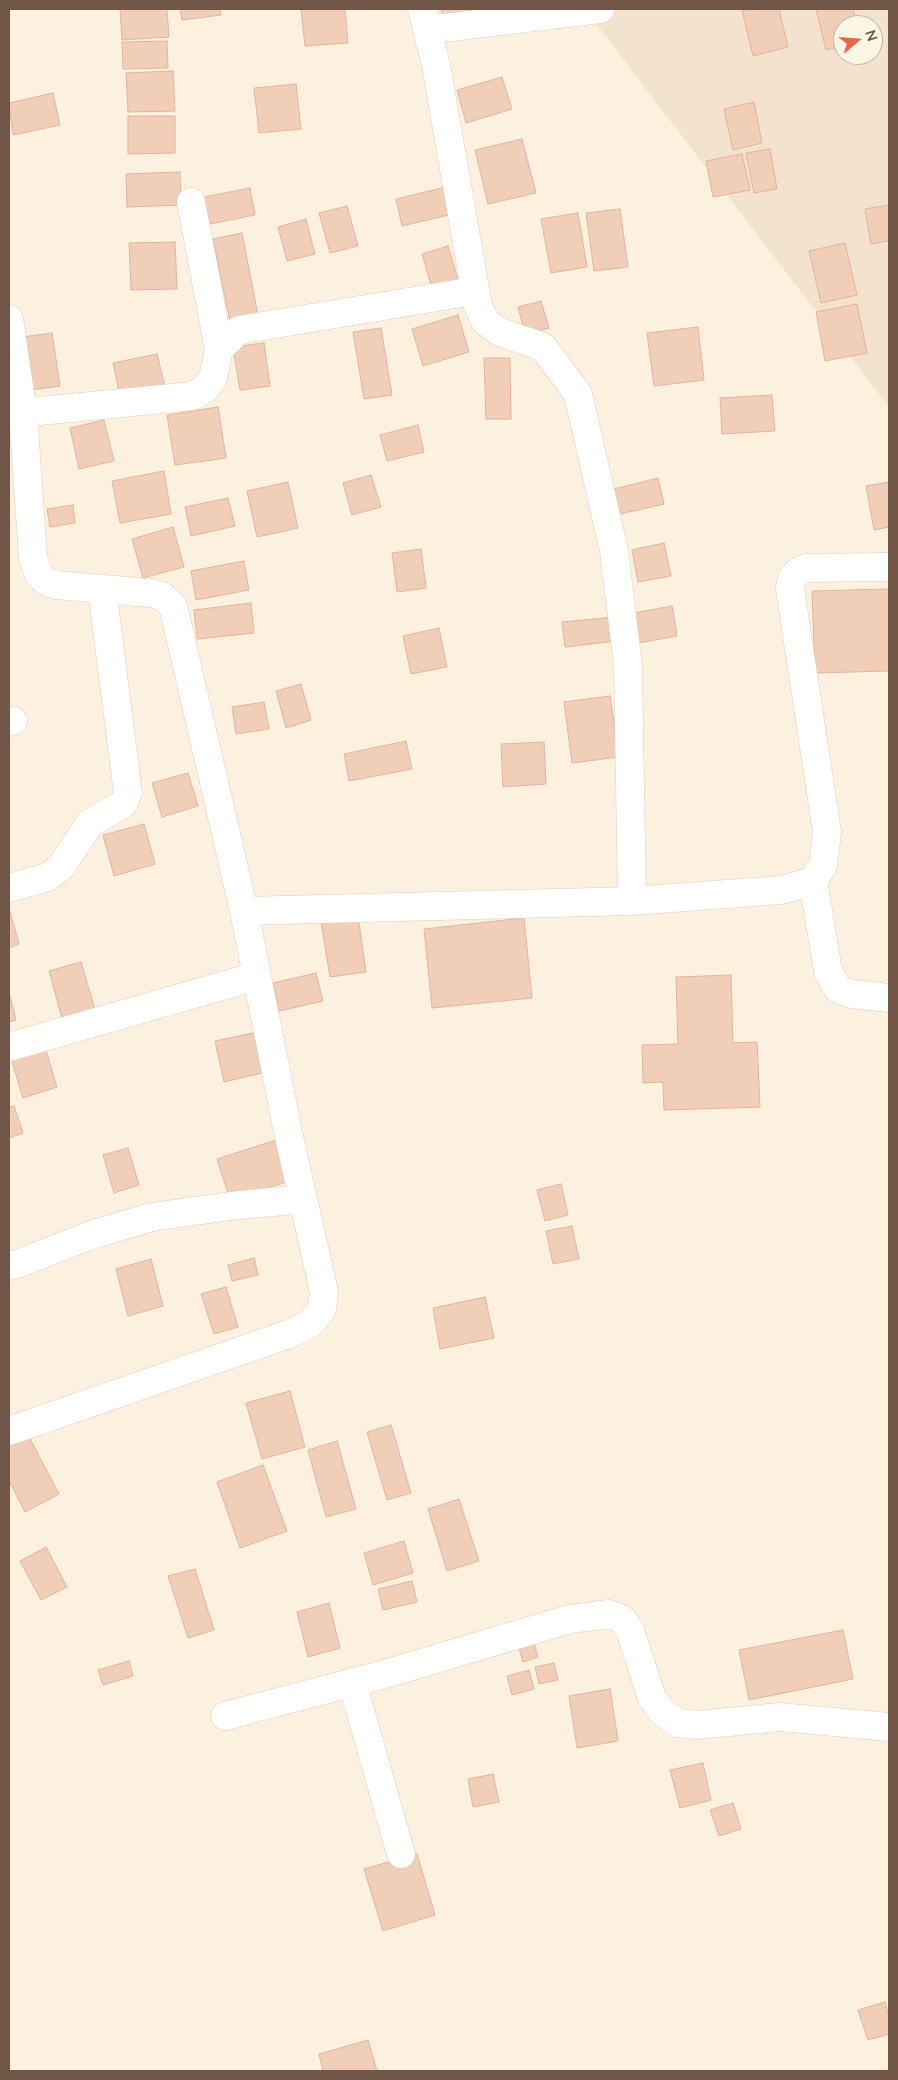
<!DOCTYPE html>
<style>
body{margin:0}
#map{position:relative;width:898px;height:2080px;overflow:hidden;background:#fcf0df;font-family:Lato,sans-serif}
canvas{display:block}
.frame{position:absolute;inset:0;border:10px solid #715647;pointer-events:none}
.north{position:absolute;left:833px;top:15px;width:50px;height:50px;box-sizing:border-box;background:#fff5e4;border:1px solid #c6b5a5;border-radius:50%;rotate:72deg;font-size:14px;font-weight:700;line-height:20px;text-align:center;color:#715647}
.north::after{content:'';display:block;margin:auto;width:18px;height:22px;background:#e56944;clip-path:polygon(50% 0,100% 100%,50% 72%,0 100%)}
</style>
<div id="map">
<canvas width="898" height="2080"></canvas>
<div class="frame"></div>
<div class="north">N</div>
</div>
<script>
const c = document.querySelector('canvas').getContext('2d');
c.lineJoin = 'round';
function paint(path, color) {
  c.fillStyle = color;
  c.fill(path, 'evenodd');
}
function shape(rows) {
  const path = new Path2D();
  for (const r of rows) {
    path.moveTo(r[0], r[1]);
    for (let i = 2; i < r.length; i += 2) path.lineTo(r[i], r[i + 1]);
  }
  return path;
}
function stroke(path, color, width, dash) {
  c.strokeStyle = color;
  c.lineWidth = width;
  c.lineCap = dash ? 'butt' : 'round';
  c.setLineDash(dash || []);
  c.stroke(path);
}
paint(shape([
 [585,9,889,9,889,407],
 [843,25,873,25,873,55,843,55]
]), '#f3e2cd');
const building = shape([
 [120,9,167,9,169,37,122,40,120,9],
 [180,9,220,9,221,15,182,20,180,9],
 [301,9,345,9,348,43,305,46,301,9],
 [441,9,490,9,445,22,441,9],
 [779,9,788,47,753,56,742,10,779,9],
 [816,9,853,9,857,25,843,25,843,46,826,50,816,9],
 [167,41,168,68,123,69,122,42,167,41],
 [173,71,175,111,128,112,126,73,173,71],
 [502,77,512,109,466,123,457,90,502,77],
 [296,84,301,129,259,133,254,88,296,84],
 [53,93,60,125,13,135,9,103,53,93],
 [754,102,762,143,733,150,724,109,754,102],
 [128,116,175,116,175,153,128,154,128,116],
 [522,139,536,193,488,204,475,150,522,139],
 [770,149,777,189,754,193,746,153,770,149],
 [742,154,750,190,713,197,706,161,742,154],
 [180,172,181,205,127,207,126,174,180,172],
 [446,187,453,214,402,226,396,199,446,187],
 [250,188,255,215,205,225,199,198,250,188],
 [889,205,889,241,871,244,865,209,889,205],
 [347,206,358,246,330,253,319,213,347,206],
 [620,209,628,267,594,271,586,213,620,209],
 [578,213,587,267,551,273,541,219,578,213],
 [306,219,315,254,287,261,278,227,306,219],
 [242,233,259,321,231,326,213,239,242,233],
 [175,242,177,289,131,290,129,243,175,242],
 [845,243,857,295,821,303,809,251,845,243],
 [448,246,459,283,433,292,422,254,448,246],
 [541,301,549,328,525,334,518,307,541,301],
 [857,304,867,353,825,361,816,312,857,304],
 [458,315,469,352,423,366,412,329,458,315],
 [698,327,704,380,654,386,647,333,698,327],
 [381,328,392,395,364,399,353,332,381,328],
 [52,333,60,386,23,391,15,338,52,333],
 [264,343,270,386,240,390,233,347,264,343],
 [157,354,166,391,121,401,113,363,157,354],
 [484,358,510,358,511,419,486,419,484,358],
 [772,395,775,431,722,434,720,398,772,395],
 [218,407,226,458,175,465,167,415,218,407],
 [104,420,114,461,79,469,70,428,104,420],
 [418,425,424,452,387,461,380,435,418,425],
 [164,471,171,514,120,523,112,481,164,471],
 [371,475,381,507,352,515,343,483,371,475],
 [658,478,664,504,616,515,610,490,658,478],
 [288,482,298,528,257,537,247,491,288,482],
 [889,482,889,527,874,530,866,486,889,482],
 [228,498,235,526,191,536,185,507,228,498],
 [73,505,75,523,50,527,47,509,73,505],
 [173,527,184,567,143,578,132,539,173,527],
 [664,543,671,576,638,582,632,550,664,543],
 [421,549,426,588,397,592,392,553,421,549],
 [244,561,249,590,196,600,191,571,244,561],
 [889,589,889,671,815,673,812,591,889,589],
 [251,603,254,633,197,639,194,610,251,603],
 [672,606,677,636,633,644,628,614,672,606],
 [615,617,617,641,565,647,562,622,615,617],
 [439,628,447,667,411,674,403,636,439,628],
 [301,684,311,720,286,728,276,691,301,684],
 [610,696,619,757,572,763,564,702,610,696],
 [264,702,269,729,236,734,232,707,264,702],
 [406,741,412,769,349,781,344,754,406,741],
 [544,742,546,784,503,787,501,744,544,742],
 [188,773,198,806,162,817,152,783,188,773],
 [144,824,155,864,114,876,103,835,144,824],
 [9,908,19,944,9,948,9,908],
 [358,916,366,972,330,977,321,922,358,916],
 [524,918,532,998,432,1008,424,929,524,918],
 [81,962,96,1013,63,1022,49,971,81,962],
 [316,973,323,1001,279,1011,273,983,316,973],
 [731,975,733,1043,757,1042,760,1107,664,1110,663,1082,643,1083,642,1045,678,1044,676,977,731,975],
 [9,992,16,1020,9,1022,9,992],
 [262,1031,271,1071,224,1082,215,1041,262,1031],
 [44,1044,57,1087,23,1098,10,1055,44,1044],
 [14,1106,23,1133,9,1138,9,1107,14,1106],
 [276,1140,289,1181,230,1200,217,1159,276,1140],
 [128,1148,139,1185,114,1193,103,1155,128,1148],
 [561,1184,568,1215,545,1221,537,1190,561,1184],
 [572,1226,579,1259,553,1264,546,1231,572,1226],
 [254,1258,258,1275,232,1281,228,1265,254,1258],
 [151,1259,163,1306,128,1316,116,1269,151,1259],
 [226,1287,238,1327,214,1334,201,1294,226,1287],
 [485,1297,494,1338,440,1349,433,1308,485,1297],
 [290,1391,305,1447,262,1459,246,1403,290,1391],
 [391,1425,411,1493,387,1500,367,1432,391,1425],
 [26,1431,59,1494,25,1512,9,1481,9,1439,26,1431],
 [337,1441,356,1509,326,1517,308,1450,337,1441],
 [263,1465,287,1531,240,1548,217,1482,263,1465],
 [459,1499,479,1561,447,1571,428,1509,459,1499],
 [404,1541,413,1573,373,1585,364,1553,404,1541],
 [46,1547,67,1587,41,1600,20,1561,46,1547],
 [195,1569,214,1630,188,1638,168,1576,195,1569],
 [412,1581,417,1602,383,1610,378,1589,412,1581],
 [329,1603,340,1648,308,1657,297,1612,329,1603],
 [843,1630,853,1679,749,1700,739,1650,843,1630],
 [531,1633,538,1657,523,1662,516,1638,531,1633],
 [129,1661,133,1676,103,1685,98,1670,129,1661],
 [554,1663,558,1680,539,1684,535,1667,554,1663],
 [529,1670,534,1689,512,1695,507,1676,529,1670],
 [610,1689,618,1741,577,1748,569,1696,610,1689],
 [703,1763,711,1800,680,1808,670,1770,703,1763],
 [493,1774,499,1802,473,1807,468,1779,493,1774],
 [733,1803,741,1829,719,1836,710,1810,733,1803],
 [417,1854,435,1915,383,1931,364,1869,417,1854],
 [885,2002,889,2018,889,2034,868,2040,858,2010,885,2002],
 [368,2040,377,2071,323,2071,319,2054,368,2040]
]);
paint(building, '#f1ceb7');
stroke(building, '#e3b498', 1);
const street = shape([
 [427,30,600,9],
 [191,202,219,349],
 [9,319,23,413,33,558,39,575,47,582,56,585,150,593,162,596,173,606,244,911],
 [9,414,193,396,206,388,213,378,219,349,239,330,474,291],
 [9,722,13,721],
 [813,881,828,971,838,989,852,994,889,998],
 [9,888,48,877,61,867,90,823,123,804,128,793,102,589],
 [632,901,781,890,813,881,823,865,827,832,790,589,792,578,798,572,806,568,889,567],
 [9,1047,257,976],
 [9,1266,17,1264,94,1234,152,1217,231,1206,303,1199],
 [9,1431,292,1333,311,1323,322,1309,324,1292,288,1132,244,911,632,901,628,665,614,551,578,394,543,347,500,332,485,321,478,306,436,65,422,9],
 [352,1682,401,1854],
 [225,1716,385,1674,570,1619,609,1614,622,1619,630,1630,652,1698,663,1713,677,1723,697,1725,780,1717,889,1727]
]);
stroke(street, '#dfccbb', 29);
stroke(street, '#fff', 28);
</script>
